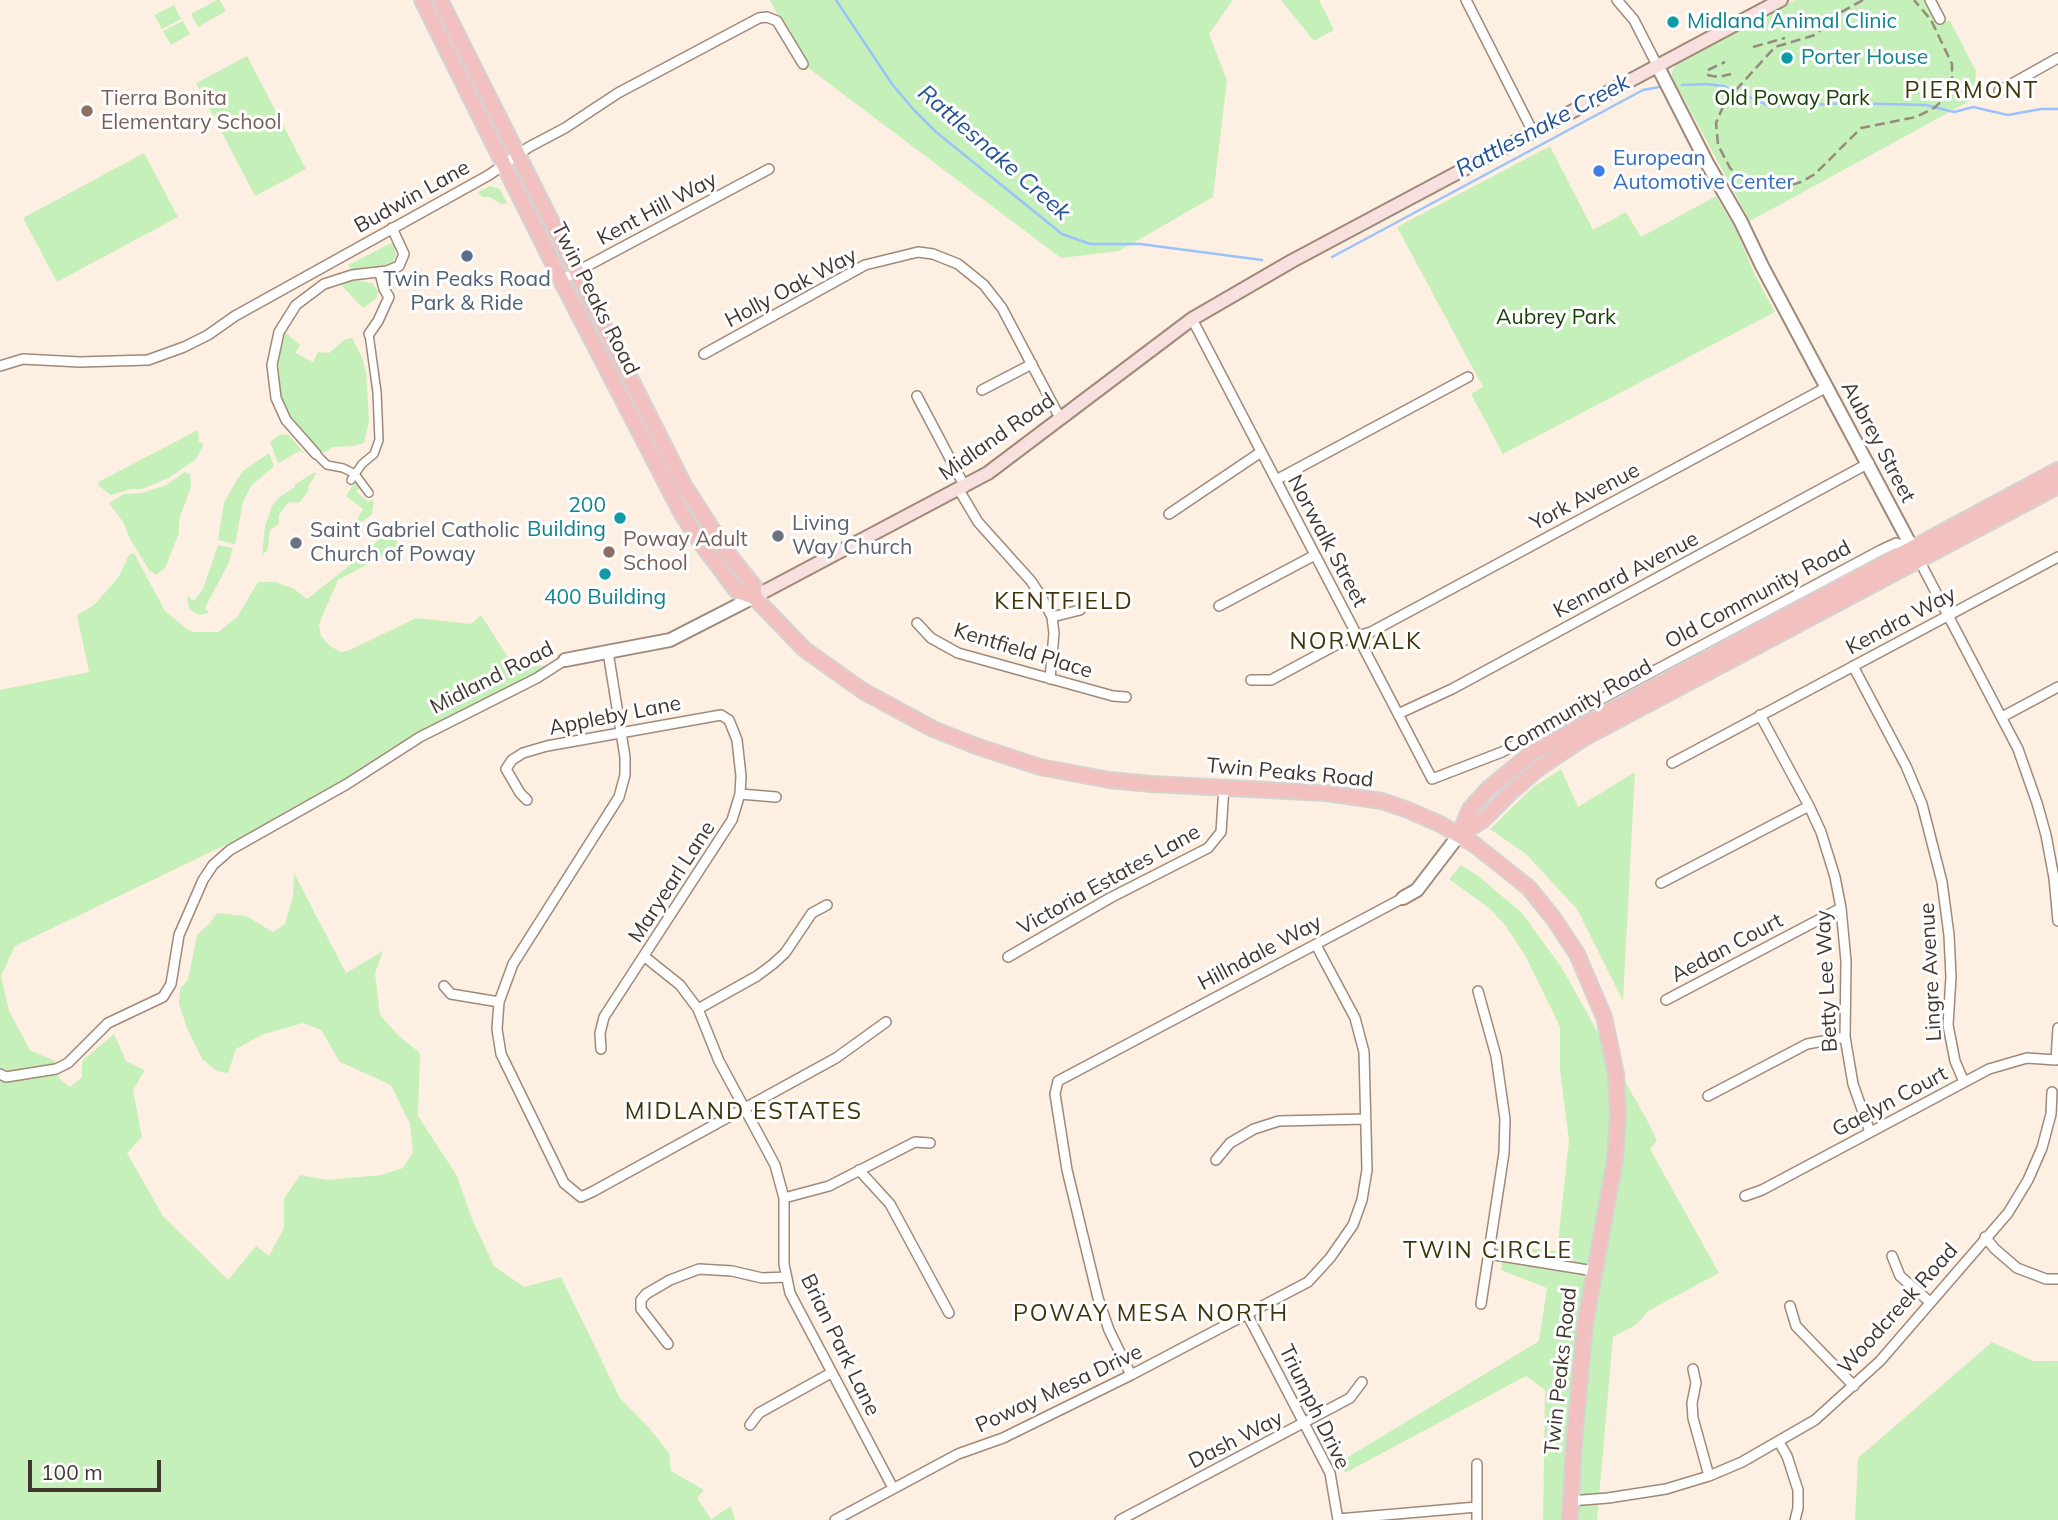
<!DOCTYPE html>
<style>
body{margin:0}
#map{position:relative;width:2058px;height:1520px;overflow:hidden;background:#feefe3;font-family:Mulish,sans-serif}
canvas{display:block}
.scale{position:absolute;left:28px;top:1460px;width:133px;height:32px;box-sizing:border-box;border:4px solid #413730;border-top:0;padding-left:9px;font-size:21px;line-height:24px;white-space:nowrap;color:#413730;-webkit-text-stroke:5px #fff;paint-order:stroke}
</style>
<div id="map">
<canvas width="2058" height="1520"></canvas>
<div class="scale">100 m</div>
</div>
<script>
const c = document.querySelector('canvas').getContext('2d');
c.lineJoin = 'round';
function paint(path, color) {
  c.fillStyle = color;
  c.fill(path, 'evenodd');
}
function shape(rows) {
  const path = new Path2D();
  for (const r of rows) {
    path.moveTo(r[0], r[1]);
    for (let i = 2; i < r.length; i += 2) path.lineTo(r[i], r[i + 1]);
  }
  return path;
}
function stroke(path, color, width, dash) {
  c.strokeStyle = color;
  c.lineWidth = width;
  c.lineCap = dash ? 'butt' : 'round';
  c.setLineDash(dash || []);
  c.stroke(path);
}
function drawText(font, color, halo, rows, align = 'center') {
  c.font = font + ' Mulish,sans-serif';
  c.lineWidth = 6;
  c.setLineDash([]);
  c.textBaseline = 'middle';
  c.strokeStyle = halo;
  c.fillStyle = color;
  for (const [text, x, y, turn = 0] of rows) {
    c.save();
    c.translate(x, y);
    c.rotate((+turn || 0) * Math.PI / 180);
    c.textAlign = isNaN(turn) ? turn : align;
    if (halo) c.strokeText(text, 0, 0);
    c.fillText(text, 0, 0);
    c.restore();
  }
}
paint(shape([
 [217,0,220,0,226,11,198,27,191,14],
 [770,0,1233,0,1209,34,1227,80,1213,197,1119,251,1061,258,803,64],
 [1281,0,1319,0,1334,30,1314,41],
 [1795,0,1926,0,1940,22,1950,21,1976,71,1975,82,1983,86,1980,93,1968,102,1750,221,1672,77,1672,71,1678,62],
 [174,5,181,19,162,29,154,15],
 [183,21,190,34,171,45,163,31],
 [247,56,306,169,255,196,196,83],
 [1550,146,1593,230,1626,212,1641,237,1716,196,1737,232,1755,275,1775,312,1503,454,1471,394,1483,387,1397,227],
 [144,153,178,217,57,282,23,218],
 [490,186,500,189,507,203,501,204,490,197,482,197,478,192],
 [393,242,396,256,392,264,352,270,348,265],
 [356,280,372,283,378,291,376,299,363,308,340,284],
 [285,332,300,345,295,353,313,362,318,352,329,353,344,340,352,338,362,357,366,372,369,421,364,443,354,446,333,447,323,453,298,429,284,407,279,393,278,360],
 [198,430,199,442,204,444,196,459,169,478,142,489,131,489,111,495,99,486,98,482],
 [280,434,289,435,305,454,300,451,278,463,270,442],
 [269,453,274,466,251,486,243,502,235,544,218,540,224,503,235,483,243,471],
 [185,472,190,474,191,487,179,520,179,533,165,568,156,575,149,570,130,539,123,522,109,503,124,494,142,493,166,485],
 [313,473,317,473,308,486,309,490,299,503,290,502,287,504,279,515,279,524,270,530,268,549,262,556,265,526,272,506,278,498,295,487,294,485],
 [355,482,360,487,356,492,369,502,372,499,374,502,372,514,362,522,357,519,363,509,346,496],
 [389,528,400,547,338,580,319,624,321,636,330,646,341,652,350,650,416,618,471,624,481,615,515,668,551,665,240,838,15,946,1,976,9,1011,30,1050,55,1061,59,1078,70,1087,82,1077,82,1061,114,1034,126,1061,145,1070,133,1090,142,1137,127,1153,163,1216,228,1280,256,1246,269,1256,284,1228,284,1199,300,1175,328,1180,381,1175,403,1168,413,1152,410,1124,391,1085,340,1062,321,1030,303,1023,261,1035,236,1049,228,1073,217,1071,202,1059,187,1028,179,1004,180,988,188,980,197,935,209,924,217,913,246,916,273,932,285,924,293,896,294,873,346,973,383,951,375,973,380,1015,399,1036,420,1053,418,1116,457,1176,472,1219,494,1266,524,1287,561,1277,620,1398,650,1429,669,1453,671,1471,704,1490,697,1498,711,1519,731,1506,735,1520,0,1520,0,690,89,672,77,615,94,605,118,578,129,555,134,553,165,611,187,629,193,632,218,632,237,617,258,582,276,582,294,589,307,599,369,550],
 [218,545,233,548,228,564,205,608,209,613,199,615,189,609,187,596,194,601,203,589],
 [1561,769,1578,807,1635,772,1623,1001,1577,909,1526,854,1490,829,1532,788],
 [1461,865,1477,875,1522,913,1562,968,1649,1124,1657,1141,1650,1149,1719,1273,1648,1311,1636,1325,1613,1337,1597,1520,1543,1520,1545,1390,1526,1376,1345,1473,1340,1462,1539,1341,1547,1288,1501,1270,1505,1246,1557,1251,1569,1141,1560,1070,1560,1027,1526,957,1505,925,1489,908,1449,879],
 [1992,1342,2033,1361,2058,1361,2058,1520,1855,1520,1858,1458]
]), '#c6f0b9');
stroke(shape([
 [836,0,892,84,913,109,936,132,1062,234,1090,244,1140,244,1262,260],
 [1682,85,1706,84,1723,86,1770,106,1813,103,1826,105,1839,103,1926,105,1954,112,1973,107,2008,115,2041,109,2058,109],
 [1332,257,1643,90,1659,87]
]), '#9bc2fc', 2.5);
const pedestrian = shape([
 [316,454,327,465,343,468,355,474,369,493],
 [351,480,362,464,374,454,379,440,377,392,369,334]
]);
const minor = shape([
 [1466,0,1533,132],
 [1617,0,1634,20,1657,65],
 [1930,0,1940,19],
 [1999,91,2058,58],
 [561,280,769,169],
 [1192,319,1432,779,1502,752,1881,550,1896,543,1912,548],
 [369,334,378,321,389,297,384,289,380,273],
 [704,354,865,265,918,252,933,254,958,264,984,285,1002,308,1060,418],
 [0,366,23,359,80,362,148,360,184,347,208,335,235,316,489,175,529,147,565,128,618,93,759,18,767,17,777,21,803,64],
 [982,390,1032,364],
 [917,396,965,487],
 [316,454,286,420,276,398,272,365,279,332,296,305,324,284,352,275,387,271,399,266,404,254,392,228],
 [1276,480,1468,377],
 [959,490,978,522,1031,581,1041,596,1052,617,1054,633,1050,679],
 [1169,514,1261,452],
 [1919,560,2018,749,2037,803,2046,835,2054,878,2058,921],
 [1219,606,1315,555],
 [1052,617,1080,610],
 [917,623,931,638,958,653,1113,696,1126,697],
 [608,652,625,757,625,775,619,797,513,964,499,1002,497,1029,501,1054,564,1183,581,1197,592,1192,836,1058,886,1022],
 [1853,666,1906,766,1922,804,1942,882,1949,935,1951,977,1948,1025,1955,1061,1964,1082],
 [1251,680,1271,680,1347,639,1371,632,1827,387],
 [1398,714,1452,689,1869,463],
 [1760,715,1809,806,1821,832,1835,877,1841,908,1846,961,1845,1037,1853,1084,1870,1132],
 [2002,717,2058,687],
 [1672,763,2058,557],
 [740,794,776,797],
 [527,800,520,793,506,769,512,760,523,753,547,746,721,715,729,720,737,740,741,776,740,794,732,820,604,1017,600,1033,601,1049],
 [1661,883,1809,806],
 [645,957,680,985,698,1009,719,1061,775,1165,784,1198,784,1264,790,1293,893,1488],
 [1008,957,1110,898,1208,848,1221,832,1224,787],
 [444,986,451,994,499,1002],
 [1478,991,1496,1056,1505,1119,1504,1153,1481,1304],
 [1666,1000,1841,908],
 [698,1009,757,976,773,964,785,953,812,913,827,905],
 [0,1074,6,1077,56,1069,68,1063,108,1023,163,997,171,984,179,935,203,880,213,865,230,850,347,784,420,737,537,678,565,660],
 [1708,1096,1807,1044,1845,1037],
 [1216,1160,1230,1143,1254,1129,1279,1121,1365,1119],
 [859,1170,890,1204,949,1313],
 [1745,1196,1762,1190,1989,1069,2027,1058,2056,1060,2058,1028],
 [784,1198,829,1186,915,1142,930,1143],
 [1985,1237,1995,1249,2017,1268,2046,1279,2058,1279],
 [1489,1254,1594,1271],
 [1892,1256,1900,1276,1930,1302],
 [1790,1306,1796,1326,1854,1386],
 [1247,1314,1330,1473,1338,1520],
 [668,1344,641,1309,641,1300,646,1294,670,1280,699,1269,732,1271,762,1278,786,1277],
 [1693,1369,1696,1383,1692,1403,1693,1418,1709,1476],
 [1131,1375,1109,1330,1098,1298,1067,1170,1055,1094,1058,1081,1403,898],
 [750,1425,759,1413,831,1373],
 [1779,1442,1787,1456,1798,1490,1798,1508,1795,1520],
 [1570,1501,1608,1498,1666,1489,1709,1476,1742,1462,1815,1420,1880,1361,2008,1213,2028,1180,2042,1148,2051,1114,2052,1092],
 [1338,1519,1477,1507],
 [835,1520,958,1454,1003,1438,1131,1375,1247,1314,1308,1282,1330,1258,1353,1225,1362,1200,1367,1170,1364,1052,1355,1018,1316,945],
 [1120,1520,1350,1398,1362,1382],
 [1477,1520,1477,1464]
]);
const tertiary = shape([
 [1657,65,1707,163,1741,222,1762,266,1917,557],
 [565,660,670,640,754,597],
 [1403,898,1417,890,1459,835]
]);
const secondary = shape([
 [754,597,988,473,1192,319,1292,261,1781,0]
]);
const primary = shape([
 [422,0,566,290,682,514,703,546,737,591,754,597,804,649,863,691,933,729,976,746,1040,767,1109,780,1151,784,1326,793,1382,801,1408,810,1440,824,1475,845,1529,888,1554,919,1577,954,1604,1017,1616,1074,1618,1115,1615,1160,1585,1325,1574,1442,1570,1520],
 [440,0,684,485,726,551,754,586,754,597],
 [1459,835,1470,809,1488,789,1533,752,2058,470],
 [1459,835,1483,820,1510,793,1539,768,1584,738,2058,486]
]);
stroke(pedestrian, '#a08978', 10);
stroke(minor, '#a08978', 12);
stroke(tertiary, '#a08978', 16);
stroke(secondary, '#a08978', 16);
stroke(primary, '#d5d3d1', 18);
stroke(pedestrian, '#fff', 7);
stroke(minor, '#fff', 9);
stroke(tertiary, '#fff', 12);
stroke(secondary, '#f8e0df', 12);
stroke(primary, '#f2c1bf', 14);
stroke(shape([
 [1863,0,1838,14,1815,35,1775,47,1725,102,1716,123,1718,145,1730,168,1746,182,1762,187,1785,187,1801,182,1815,174,1861,128,1916,117,1934,108,1944,99,1952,84,1952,64,1931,20,1914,0],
 [1753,47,1785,38],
 [1708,70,1725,62],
 [1707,75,1719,77,1731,74]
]), '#968a81', 2.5, [10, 5]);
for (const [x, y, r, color] of [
 [1673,22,7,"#0f9aa8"],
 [1787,58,7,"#0f9aa8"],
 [87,111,7,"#8d6e63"],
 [1599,171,7,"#3f7fe0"],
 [467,256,7,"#5c6f8a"],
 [620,518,7,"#0f9aa8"],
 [778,536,7,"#6b7280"],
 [296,543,7,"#6b7280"],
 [609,552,7,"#8d6e63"],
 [605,574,7,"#0f9aa8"]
]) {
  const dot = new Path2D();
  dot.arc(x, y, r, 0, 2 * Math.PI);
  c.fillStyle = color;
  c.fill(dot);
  stroke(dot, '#fff', 2.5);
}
drawText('21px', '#0d838f', '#fff', [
 ["Midland Animal Clinic",1687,22],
 ["Porter House",1801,58],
 ["200",606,506,"right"],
 ["Building",606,530,"right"],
 ["400 Building",605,598,"center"]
], 'left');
drawText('21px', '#785e54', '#fff', [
 ["Tierra Bonita",101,99],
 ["Elementary School",101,123],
 ["Poway Adult",623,540],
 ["School",623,564]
], 'left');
drawText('21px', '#143e02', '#fff', [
 ["Old Poway Park",1792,99],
 ["Aubrey Park",1556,318]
]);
drawText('21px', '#366cbe', '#fff', [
 ["European",1613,159],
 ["Automotive Center",1613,183]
], 'left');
drawText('21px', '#413730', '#fff', [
 ["Budwin Lane",412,197,-29],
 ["Kent Hill Way",657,209,-28],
 ["Holly Oak Way",791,288,-28],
 ["Twin Peaks Road",595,299,63],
 ["Midland Road",997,437,-35],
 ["Aubrey Street",1878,442,62],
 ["York Avenue",1585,497,-28],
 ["Norwalk Street",1327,541,62],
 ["Kennard Avenue",1626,575,-28],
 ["Old Community Road",1758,595,-28],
 ["Kendra Way",1901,621,-28],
 ["Kentfield Place",1023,651,17],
 ["Midland Road",492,678,-27],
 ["Community Road",1578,707,-30],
 ["Appleby Lane",615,716,-11],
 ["Twin Peaks Road",1290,773,5],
 ["Victoria Estates Lane",1109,880,-29],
 ["Maryearl Lane",672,882,-57],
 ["Aedan Court",1727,948,-28],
 ["Hillndale Way",1260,953,-28],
 ["Lingre Avenue",1931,972,-93],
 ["Betty Lee Way",1827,981,-93],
 ["Gaelyn Court",1890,1102,-28],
 ["Woodcreek Road",1898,1309,-48],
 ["Brian Park Lane",840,1345,64],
 ["Twin Peaks Road",1561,1371,-84],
 ["Poway Mesa Drive",1059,1389,-25],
 ["Triumph Drive",1314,1407,64],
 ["Dash Way",1236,1440,-27]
]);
drawText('21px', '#4e5e75', '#fff', [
 ["Twin Peaks Road",467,280],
 ["Park & Ride",467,304]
]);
drawText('21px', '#5b616d', '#fff', [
 ["Living",792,524],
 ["Way Church",792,548],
 ["Saint Gabriel Catholic",310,531],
 ["Church of Poway",310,555]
], 'left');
c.letterSpacing = '2px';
drawText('23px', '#42350b', '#fff', [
 ["PIERMONT",1972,91],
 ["KENTFIELD",1064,602],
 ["NORWALK",1356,642],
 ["MIDLAND ESTATES",744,1112],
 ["TWIN CIRCLE",1488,1251],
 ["POWAY MESA NORTH",1151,1314]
]);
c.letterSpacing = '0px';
drawText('italic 23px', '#235296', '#fff', [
 ["Rattlesnake Creek",1543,126,-28],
 ["Rattlesnake Creek",994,153,41]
]);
</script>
